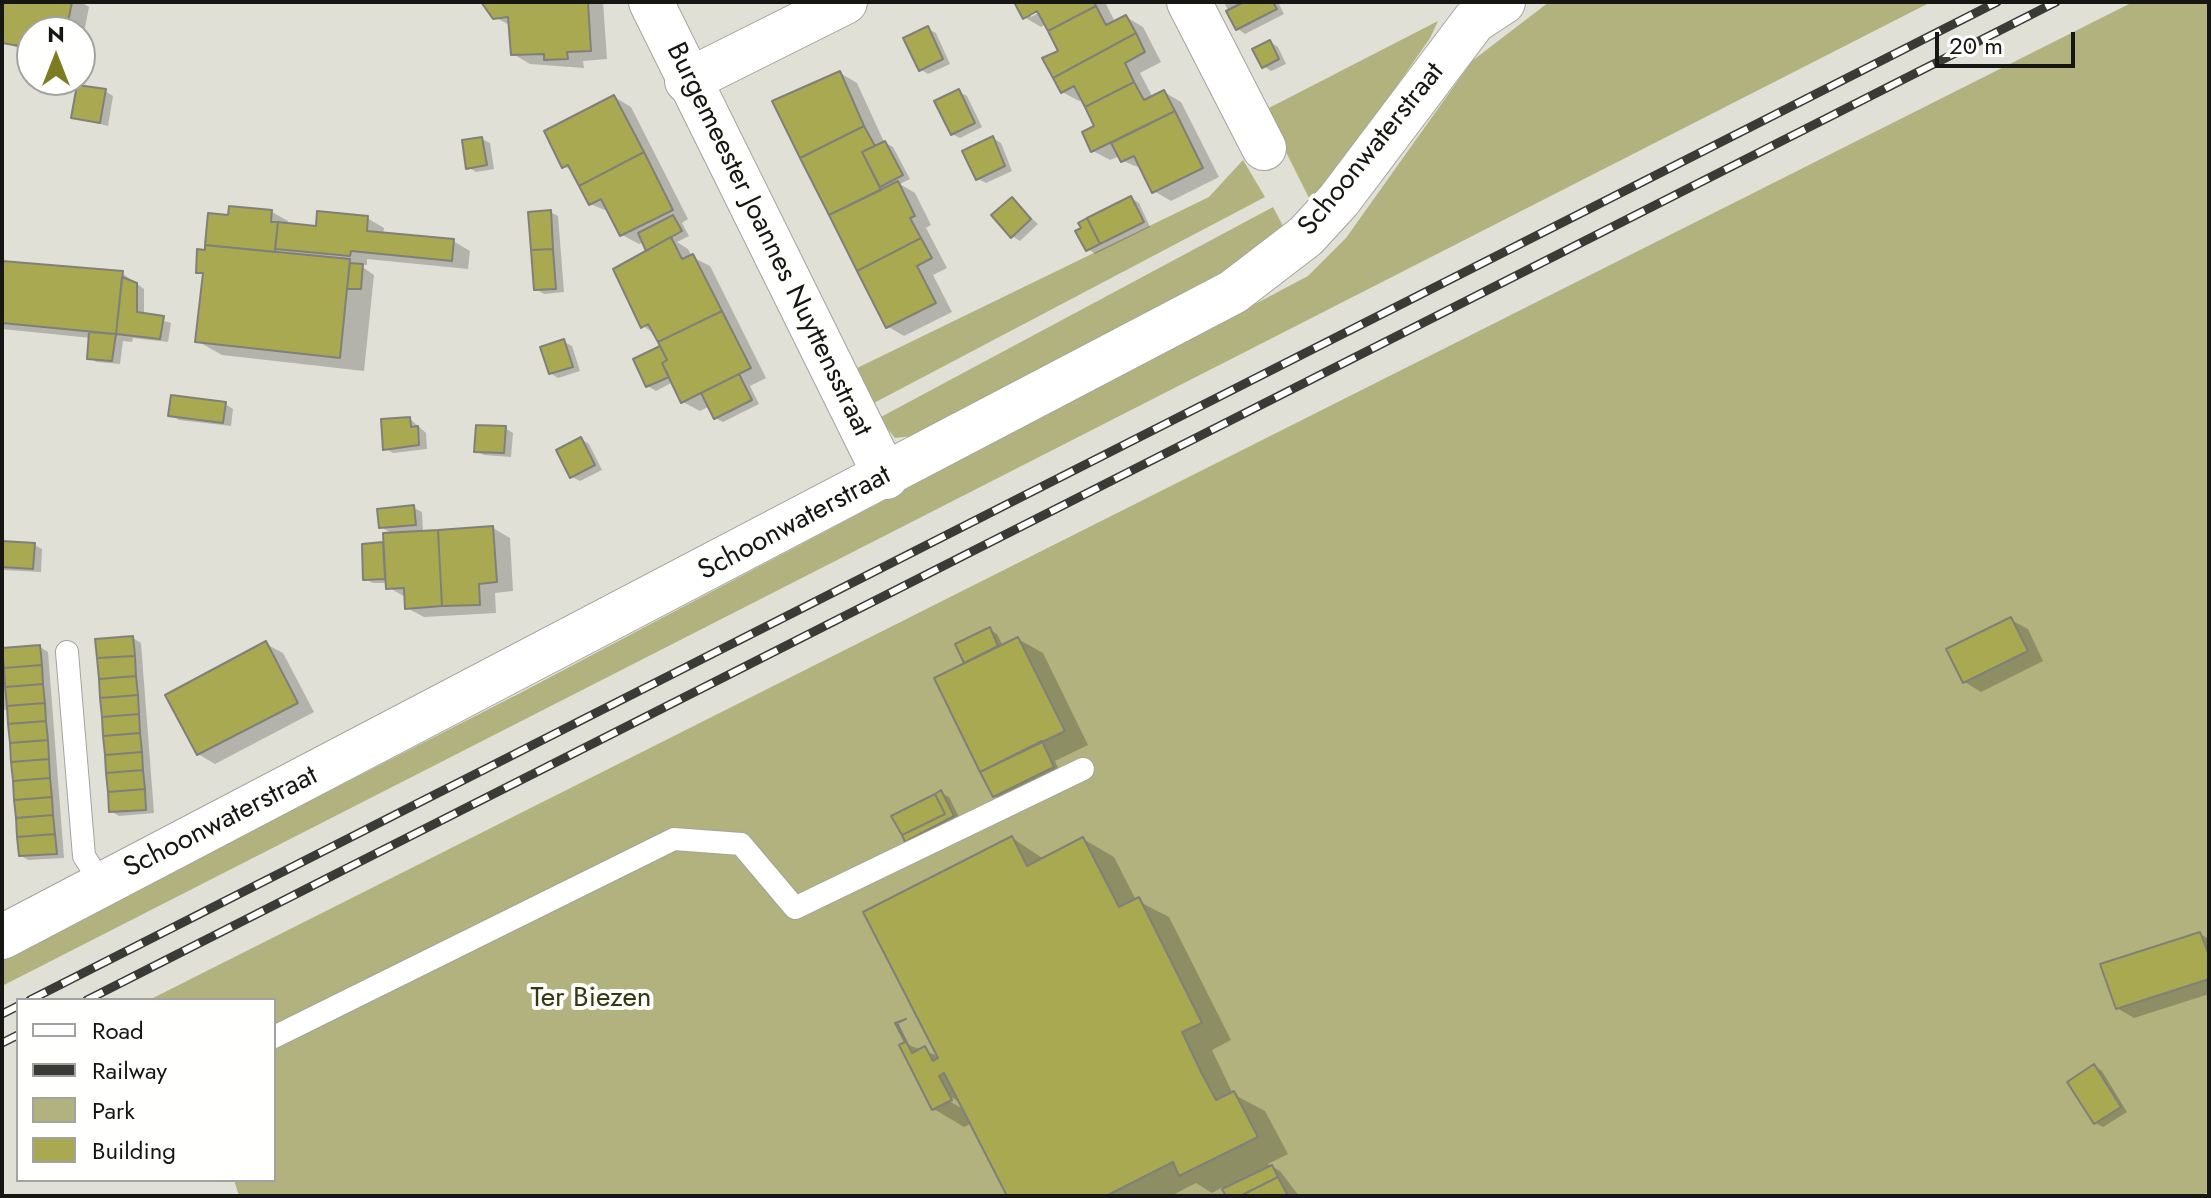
<!DOCTYPE html>
<style>
body{margin:0}
#map{position:relative;width:2211px;height:1198px;overflow:hidden;background:#e0e0d7;font-family:Jost,sans-serif}
canvas{display:block}
.frame{position:absolute;inset:0;border:4px solid #161613;pointer-events:none}
.legend{position:absolute;left:16px;top:998px;width:260px;height:184px;box-sizing:border-box;background:#fffffe;border:2px solid #a2a2a0;margin:0;padding:10px 14px;list-style:none;font-size:24px;color:#161613}
.legend li{display:flex;align-items:center;gap:16px;height:40px}
.legend b{width:40px;border:2px solid #a2a2a0}
.north{position:absolute;left:16px;top:16px;width:80px;height:80px;box-sizing:border-box;background:#fffffe;border:2px solid #a2a2a0;border-radius:50%;rotate:0deg;font-size:22px;font-weight:700;line-height:32px;text-align:center;color:#161613}
.north::after{content:'';display:block;margin:auto;width:28px;height:36px;background:#7d7c23;clip-path:polygon(50% 0,100% 100%,50% 72%,0 100%)}
.scale{position:absolute;left:1935px;top:32px;width:140px;height:36px;box-sizing:border-box;border:4px solid #161613;border-top:0;padding-left:10px;font-size:24px;line-height:28px;white-space:nowrap;color:#161613;-webkit-text-stroke:6px #fffffe;paint-order:stroke}
</style>
<div id="map">
<canvas width="2211" height="1198"></canvas>
<div class="frame"></div>
<ul class="legend">
<li><b style="height:10px;background:#fff"></b>Road</li>
<li><b style="height:10px;background:#3a3a36"></b>Railway</li>
<li><b style="height:22px;background:#b1b27d"></b>Park</li>
<li><b style="height:22px;background:#a9a952"></b>Building</li>
</ul>
<div class="north">N</div>
<div class="scale">20 m</div>
</div>
<script>
const c = document.querySelector('canvas').getContext('2d');
c.lineJoin = 'round';
function paint(path, color) {
  c.fillStyle = color;
  c.fill(path, 'evenodd');
}
function shape(rows) {
  const path = new Path2D();
  for (const r of rows) {
    path.moveTo(r[0], r[1]);
    for (let i = 2; i < r.length; i += 2) path.lineTo(r[i], r[i + 1]);
  }
  return path;
}
function stroke(path, color, width, dash) {
  c.strokeStyle = color;
  c.lineWidth = width;
  c.lineCap = dash ? 'butt' : 'round';
  c.setLineDash(dash || []);
  c.stroke(path);
}
function drawText(font, color, halo, rows, align = 'center') {
  c.font = font + ' Jost,sans-serif';
  c.lineWidth = 8;
  c.setLineDash([]);
  c.textBaseline = 'middle';
  c.strokeStyle = halo;
  c.fillStyle = color;
  for (const [text, x, y, turn = 0] of rows) {
    c.save();
    c.translate(x, y);
    c.rotate((+turn || 0) * Math.PI / 180);
    c.textAlign = isNaN(turn) ? turn : align;
    if (halo) c.strokeText(text, 0, 0);
    c.fillText(text, 0, 0);
    c.restore();
  }
}
paint(shape([
 [1549,2,1931,2,2,986,2,959,524,691,1308,276,1346,238,1472,61],
 [2133,2,2209,2,2209,1192,2200,1196,239,1196,234,1180,274,1180,274,1000,149,1000],
 [1438,21,1430,38,1357,143,1311,202,1265,110],
 [1243,160,1265,197,872,404,855,369,1209,197],
 [1273,207,1284,228,1230,268,912,436,895,438,879,418]
]), '#b1b27d');
paint(shape([
 [2,2,81,2,89,7,80,52,80,32,32,32,32,53,2,42],
 [483,2,603,2,607,59,583,61,584,68,530,64,513,54,511,26,495,17],
 [1016,2,1105,2,1115,22,1126,17,1143,27,1161,62,1140,73,1151,94,1153,98,1164,92,1181,102,1219,177,1171,201,1154,191,1143,169,1123,161,1120,156,1110,160,1093,151,1097,127,1083,99,1079,101,1062,92,1061,51,1046,24,1041,27,1024,17],
 [1047,8,1031,17,1031,12],
 [1224,2,1278,2,1284,14,1245,34,1238,29],
 [928,29,936,33,950,64,928,74,920,69],
 [1270,42,1278,47,1286,64,1271,71,1263,66],
 [840,73,857,83,884,142,893,147,910,179,900,184,915,193,931,225,926,228,947,268,933,275,952,312,904,336,887,326],
 [105,91,113,96,108,126,73,117],
 [959,92,967,96,982,127,960,138,952,134],
 [614,97,631,107,688,219,682,223,689,236,677,242,688,249,692,257,710,266,766,378,750,386,759,404,723,422,715,418,710,406,700,411,683,402,673,382,656,391,648,386,662,347,655,334,643,326,649,251,644,242,639,244,622,235,610,212,590,204,574,172,564,166],
 [993,138,1001,143,1012,171,986,183,978,179],
 [482,139,490,143,494,169,476,172,468,167],
 [1131,198,1139,203,1150,227,1095,254,1088,249],
 [1012,200,1038,224,1020,241,1012,236],
 [272,212,288,221,288,226,318,228,367,218,384,228,383,235,453,241,470,251,468,269,367,259,367,265,358,264,374,275,364,371,222,355,197,341,205,276,198,271,230,217],
 [550,212,558,216,564,292,544,294,536,289],
 [2,263,122,273,144,289,144,315,171,323,168,342,133,338,132,342,123,341,120,364,97,362,89,358,91,338,2,329],
 [564,342,572,346,580,371,558,378,550,373],
 [225,404,233,409,231,426,179,420,171,415],
 [410,419,426,433,427,449,393,453,385,448],
 [505,428,513,433,511,457,484,455,476,451],
 [581,439,589,444,602,470,580,481,572,477],
 [414,508,422,512,423,532,493,528,510,538,513,591,495,593,496,613,424,617,407,608,405,597,388,587,388,583,373,583,365,579,364,545,385,544,393,534,381,527],
 [2,543,34,545,42,549,41,572,2,570],
 [2011,620,2028,629,2043,661,1981,692,1965,682],
 [990,630,997,634,1003,646,1018,639,1043,653,1088,745,1055,761,1060,772,1003,801,995,796,965,662],
 [133,638,141,643,154,813,119,816,111,811],
 [266,644,283,653,314,712,215,764,198,754],
 [40,647,48,652,64,858,28,860,20,855,9,710,2,710,2,688,7,688],
 [941,793,949,797,961,821,914,845,906,840],
 [1012,838,1044,859,1083,839,1114,857,1136,900,1169,917,1231,1040,1212,1050,1233,1094,1265,1111,1288,1154,1268,1164,1280,1171,1299,1196,1228,1196,1223,1187,1212,1193,1196,1183,1171,1196,1009,1196,972,1123,964,1127,934,1109,906,1044,938,1056],
 [944,1093,963,1104,963,1109,942,1097],
 [2200,934,2209,939,2209,994,2134,1018,2117,1008],
 [2095,1066,2102,1071,2127,1112,2103,1127,2095,1123]
]), '#0003');
const building = shape([
 [2,2,72,2,66,32,32,32,32,48,2,43,2,2],
 [481,2,588,2,591,51,567,52,568,59,544,60,544,54,511,55,508,17,493,19,481,2],
 [1014,2,1094,2,1096,6,1048,31,1037,11,1023,19,1014,2],
 [1244,2,1273,2,1277,9,1236,30,1226,11,1244,2],
 [1096,6,1106,25,1126,15,1136,33,1053,78,1042,58,1058,51,1048,31,1096,6],
 [928,26,943,59,919,71,903,38,928,26],
 [1136,33,1145,52,1125,63,1134,82,1085,107,1074,86,1061,93,1053,78,1136,33],
 [1270,40,1279,59,1262,68,1252,49,1270,40],
 [840,71,864,126,800,158,772,101,840,71],
 [1134,82,1144,100,1164,90,1175,111,1091,152,1082,132,1094,126,1085,107,1134,82],
 [77,85,106,89,100,123,71,118,77,85],
 [959,89,975,123,951,135,934,101,959,89],
 [614,95,644,152,579,186,568,165,562,168,544,131,614,95],
 [1175,111,1203,168,1152,193,1134,156,1121,162,1111,143,1175,111],
 [864,126,875,146,862,152,881,190,829,215,800,158,864,126],
 [993,136,1005,166,976,180,962,151,993,136],
 [482,137,487,165,466,169,462,140,482,137],
 [885,141,903,175,880,187,862,152,885,141],
 [644,152,673,210,620,236,601,199,589,205,579,186,644,152],
 [898,181,915,216,910,218,921,238,857,271,829,215,898,181],
 [1131,196,1144,222,1100,244,1087,218,1131,196],
 [1012,197,1031,219,1011,238,991,215,1012,197],
 [229,206,272,210,271,222,278,222,275,252,205,245,208,213,228,215,229,206],
 [551,210,553,249,531,250,528,212,551,210],
 [317,211,368,216,367,231,454,239,452,261,351,251,350,256,275,249,278,222,316,226,317,211],
 [673,215,682,231,646,251,638,233,673,215],
 [1087,218,1100,244,1086,251,1075,231,1081,228,1078,223,1087,218],
 [671,237,682,259,693,254,722,311,658,342,648,324,641,328,613,269,671,237],
 [921,238,932,258,917,266,936,303,886,328,857,271,921,238],
 [205,245,350,259,340,358,195,342,203,273,196,273,197,249,205,250,205,245],
 [553,249,556,289,534,290,531,250,553,249],
 [2,261,123,271,116,334,2,323,2,261],
 [350,263,363,264,361,289,347,289,350,263],
 [122,277,137,283,137,312,164,316,160,339,116,334,122,277],
 [722,311,751,368,681,403,662,363,667,360,658,342,722,311],
 [89,332,116,334,112,361,87,359,89,332],
 [564,339,573,367,549,374,540,347,564,339],
 [660,346,667,360,662,363,669,377,646,387,633,359,660,346],
 [739,374,752,400,714,419,701,393,739,374],
 [171,395,226,402,223,423,168,416,171,395],
 [410,417,411,427,418,426,419,445,383,450,381,419,410,417],
 [476,425,506,426,504,453,474,452,476,425],
 [581,437,595,465,570,478,556,450,581,437],
 [414,505,416,525,379,528,377,509,414,505],
 [493,526,497,582,479,584,480,605,442,606,438,530,493,526],
 [438,530,442,606,405,609,404,588,386,589,383,533,438,530],
 [2,541,35,543,33,569,2,567,2,541],
 [383,542,385,579,363,580,362,544,383,542],
 [2011,617,2028,651,1963,683,1946,649,2011,617],
 [990,627,998,646,964,663,955,644,990,627],
 [133,636,135,656,97,658,95,639,133,636],
 [1018,637,1065,731,980,772,934,678,1018,637],
 [266,641,298,703,197,755,165,695,266,641],
 [40,645,42,665,4,668,2,648,40,645],
 [135,656,136,676,99,679,97,658,135,656],
 [42,665,43,684,5,687,4,668,42,665],
 [136,676,138,695,100,698,99,679,136,676],
 [43,684,45,703,7,706,5,687,43,684],
 [138,695,139,714,102,717,100,698,138,695],
 [45,703,46,721,8,724,7,706,45,703],
 [139,714,140,733,103,736,102,717,139,714],
 [46,721,48,740,10,743,8,724,46,721],
 [140,733,142,752,105,755,103,736,140,733],
 [48,740,49,759,11,762,10,743,48,740],
 [1042,741,1054,767,993,797,980,772,1042,741],
 [142,752,143,770,106,773,105,755,142,752],
 [49,759,50,778,13,781,11,762,49,759],
 [143,770,145,789,108,792,106,773,143,770],
 [50,778,52,797,14,800,13,781,50,778],
 [145,789,146,810,109,812,108,792,145,789],
 [941,790,954,816,905,842,902,835,945,814,935,794,941,790],
 [935,794,945,814,902,835,891,816,935,794],
 [52,797,53,815,16,818,14,800,52,797],
 [53,815,55,834,17,837,16,818,53,815],
 [55,834,57,854,19,856,17,837,55,834],
 [1012,836,1027,866,1083,837,1119,907,1139,897,1202,1023,1182,1032,1202,1074,1216,1100,1234,1091,1258,1137,1179,1176,1173,1162,1106,1196,1007,1196,944,1073,939,1076,952,1100,932,1110,899,1045,905,1042,895,1023,906,1019,897,1023,912,1053,925,1046,933,1061,938,1058,863,912,1012,836],
 [2200,932,2209,955,2209,979,2116,1009,2100,964,2200,932],
 [2094,1064,2121,1107,2094,1124,2067,1082,2094,1064],
 [1272,1165,1278,1177,1240,1196,1226,1196,1222,1189,1272,1165],
 [1278,1177,1288,1196,1240,1196,1278,1177]
]);
paint(building, '#a9a952');
stroke(building, '#808078', 2);
const service = shape([
 [67,652,84,856,102,885],
 [274,1037,674,839,741,844,795,908,1083,769]
]);
const minor = shape([
 [651,2,886,477],
 [1189,2,1264,148],
 [687,81,845,2],
 [2,937,1233,292,1306,236,1339,200,1474,21,1503,2]
]);
stroke(service, '#a3a49b', 24);
stroke(minor, '#a3a49b', 46);
stroke(service, '#fff', 22);
stroke(minor, '#fff', 44);
const rail = shape([
 [30,1000,1997,2],
 [87,1000,2056,2],
 [2,1014,18,1006],
 [2,1043,18,1035]
]);
stroke(rail, '#3a3a36', 9);
stroke(rail, '#fffffe', 6, [18]);
drawText('28px', '#161613', '#fffffe', [
 ["Schoonwaterstraat",1372,150,-51],
 ["Burgemeester Joannes Nuyttensstraat",768,240,64],
 ["Schoonwaterstraat",795,524,-28],
 ["Schoonwaterstraat",221,823,-27]
]);
drawText('28px', '#373711', '#fffffe', [
 ["Ter Biezen",591,999]
]);
</script>
